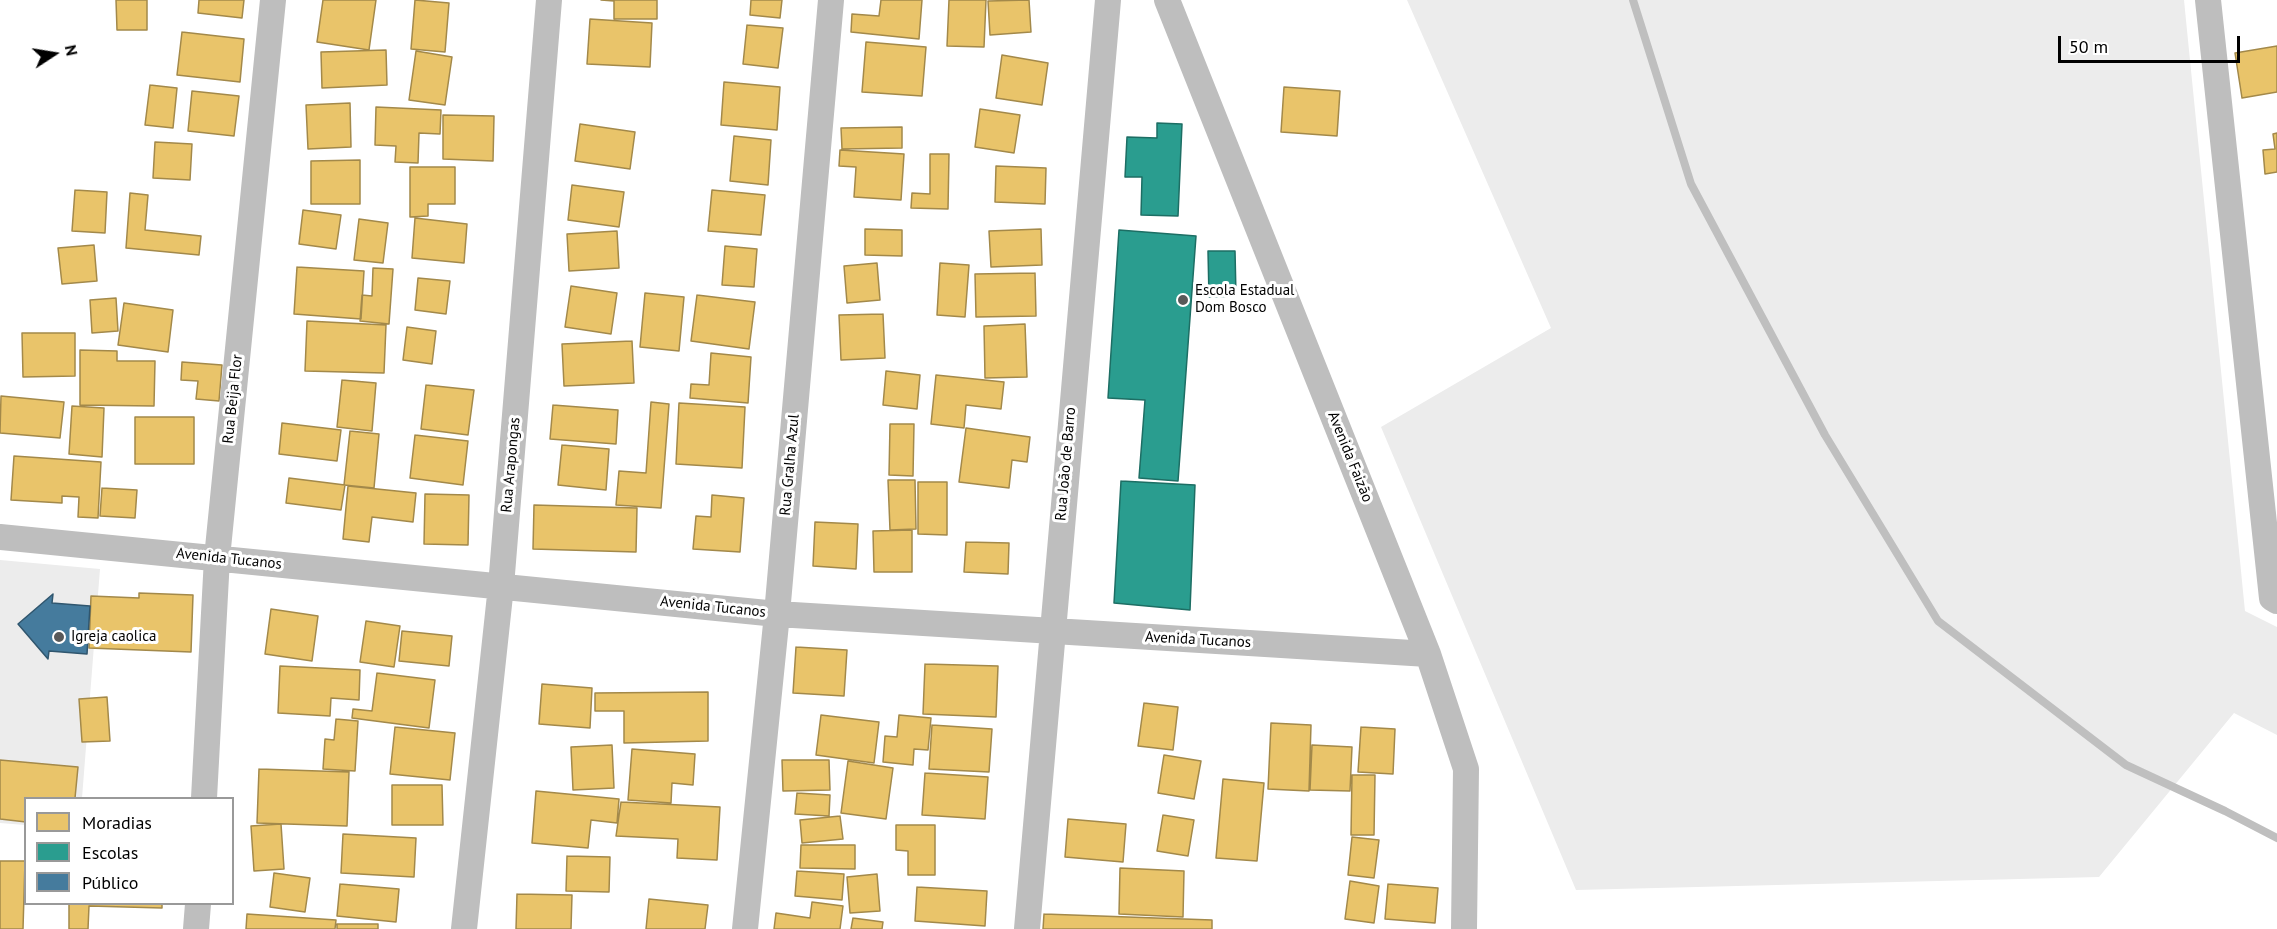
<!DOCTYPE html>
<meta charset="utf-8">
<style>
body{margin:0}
#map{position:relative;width:2277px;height:929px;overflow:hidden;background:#fff;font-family:"PT Sans",sans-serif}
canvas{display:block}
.legend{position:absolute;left:24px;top:797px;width:210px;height:108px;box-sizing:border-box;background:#fff;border:2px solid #999;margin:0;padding:8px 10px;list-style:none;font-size:18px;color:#000}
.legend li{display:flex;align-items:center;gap:12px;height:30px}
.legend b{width:30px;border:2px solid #999}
.north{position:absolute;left:24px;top:24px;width:60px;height:60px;-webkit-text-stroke:4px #fff;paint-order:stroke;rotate:78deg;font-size:16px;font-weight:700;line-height:24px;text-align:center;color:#000}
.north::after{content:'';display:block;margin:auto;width:21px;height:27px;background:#000;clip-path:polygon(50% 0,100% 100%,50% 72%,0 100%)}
.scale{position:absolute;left:2058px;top:36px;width:182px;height:27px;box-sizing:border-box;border:3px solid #000;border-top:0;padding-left:8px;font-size:18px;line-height:21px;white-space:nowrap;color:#000;-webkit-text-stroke:4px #fff;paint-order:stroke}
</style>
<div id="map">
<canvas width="2277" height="929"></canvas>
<ul class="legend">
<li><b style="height:16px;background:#e9c46a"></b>Moradias</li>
<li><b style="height:16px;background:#2a9d8f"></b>Escolas</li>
<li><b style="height:16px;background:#457b9d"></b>Público</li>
</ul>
<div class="north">N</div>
<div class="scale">50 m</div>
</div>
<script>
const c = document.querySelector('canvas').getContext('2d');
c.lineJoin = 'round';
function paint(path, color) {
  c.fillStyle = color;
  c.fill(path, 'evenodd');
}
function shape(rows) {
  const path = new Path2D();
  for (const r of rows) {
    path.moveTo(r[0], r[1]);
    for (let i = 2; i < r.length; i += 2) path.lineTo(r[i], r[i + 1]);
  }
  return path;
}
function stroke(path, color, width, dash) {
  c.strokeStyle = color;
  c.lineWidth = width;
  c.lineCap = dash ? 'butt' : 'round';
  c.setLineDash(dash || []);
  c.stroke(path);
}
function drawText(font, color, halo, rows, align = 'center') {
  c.font = font + ' "PT Sans",sans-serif';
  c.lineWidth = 6;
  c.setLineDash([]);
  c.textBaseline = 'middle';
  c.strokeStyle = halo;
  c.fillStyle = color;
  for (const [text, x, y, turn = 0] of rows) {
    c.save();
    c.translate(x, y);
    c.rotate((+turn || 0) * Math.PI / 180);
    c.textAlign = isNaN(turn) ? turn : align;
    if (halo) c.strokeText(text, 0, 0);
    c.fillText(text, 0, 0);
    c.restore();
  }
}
paint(shape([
 [1407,0,2184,0,2245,611,2277,627,2277,735,2234,713,2099,877,1576,890,1381,427,1551,328],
 [0,560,100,569,82,798,26,798,25,825,0,823]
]), '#ececec');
const homes = shape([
 [116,0,147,0,147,30,117,30,116,0],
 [199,0,244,0,242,18,198,13,199,0],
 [323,0,376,0,369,50,317,42,323,0],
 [415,0,449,3,445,52,411,49,415,0],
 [601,0,657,0,657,19,614,19,614,1,601,0],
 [751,0,782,0,780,18,750,15,751,0],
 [881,0,922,0,919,39,851,32,852,14,879,16,881,0],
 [949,0,986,0,984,47,947,46,949,0],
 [1029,0,1031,32,990,35,988,1,1029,0],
 [590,19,652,23,650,67,587,64,590,19],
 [747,25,783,28,778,68,743,64,747,25],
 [182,32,244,39,240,82,177,75,182,32],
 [866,42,926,47,922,96,862,92,866,42],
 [2277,46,2277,92,2242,98,2235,53,2277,46],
 [386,50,387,85,322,88,321,52,386,50],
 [416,51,452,57,445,105,409,100,416,51],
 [1002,55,1048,63,1042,105,996,98,1002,55],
 [724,82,780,87,777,130,721,125,724,82],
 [150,85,177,88,173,128,145,125,150,85],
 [1284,87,1340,91,1337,136,1281,132,1284,87],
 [192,91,239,96,234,136,188,131,192,91],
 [350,103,351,147,308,149,306,105,350,103],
 [376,107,441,110,440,134,419,133,418,163,395,162,396,146,375,145,376,107],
 [980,109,1020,115,1014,153,975,147,980,109],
 [443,115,494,116,493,161,443,159,443,115],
 [580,124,635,132,630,169,575,161,580,124],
 [902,127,902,148,842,149,841,128,902,127],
 [2277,133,2277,172,2265,174,2263,150,2275,149,2273,134,2277,133],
 [734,136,771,140,768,185,730,181,734,136],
 [155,142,192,144,190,180,153,178,155,142],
 [840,150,904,154,901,200,854,197,856,167,839,166,840,150],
 [930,154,949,154,948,209,911,208,912,193,930,194,930,154],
 [360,160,360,204,311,204,311,161,360,160],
 [996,166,1046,168,1045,204,995,202,996,166],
 [410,167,455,167,455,204,428,204,428,216,410,217,410,167],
 [572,185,624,192,619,227,568,220,572,185],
 [75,190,107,192,105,233,72,231,75,190],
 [712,190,765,195,761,235,708,231,712,190],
 [130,193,148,195,145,230,201,236,199,255,126,248,130,193],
 [303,210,341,215,336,249,299,244,303,210],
 [415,218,467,224,464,263,412,258,415,218],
 [359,219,388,223,383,263,354,260,359,219],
 [865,229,902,230,902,256,865,255,865,229],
 [1041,229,1042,265,991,267,989,231,1041,229],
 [617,231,619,268,569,271,567,234,617,231],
 [94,245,97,281,62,284,58,248,94,245],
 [725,246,757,249,754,287,722,285,725,246],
 [877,263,880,300,847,303,844,266,877,263],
 [940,263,969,265,965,317,937,315,940,263],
 [297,267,364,271,361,319,294,314,297,267],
 [373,268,393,269,389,324,360,321,362,295,372,296,373,268],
 [1035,273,1036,316,976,317,975,274,1035,273],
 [418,278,450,281,446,314,415,310,418,278],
 [571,286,617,293,611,334,565,327,571,286],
 [645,293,684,297,679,351,640,347,645,293],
 [697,295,755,302,749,349,691,341,697,295],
 [116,298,118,331,92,333,90,300,116,298],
 [124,303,173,310,168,352,118,345,124,303],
 [883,314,885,358,841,360,839,315,883,314],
 [307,321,386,325,384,373,305,371,307,321],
 [1025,324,1027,377,985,378,984,326,1025,324],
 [407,327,436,331,432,364,403,360,407,327],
 [22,333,75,333,75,376,23,377,22,333],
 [632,341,634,383,564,386,562,344,632,341],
 [80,350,117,351,117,361,155,361,154,406,80,405,80,350],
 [711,353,751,357,748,403,690,398,691,384,709,385,711,353],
 [182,362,222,365,219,401,196,399,198,381,181,380,182,362],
 [886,371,920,375,917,409,883,405,886,371],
 [936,375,1004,382,1001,409,966,405,964,428,931,424,936,375],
 [342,380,376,383,372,431,337,427,342,380],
 [426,385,474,390,468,435,421,429,426,385],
 [1,396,64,402,60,438,0,433,1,396],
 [651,402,669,404,661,508,616,505,619,471,646,473,651,402],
 [679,403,745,407,742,468,676,464,679,403],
 [553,405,618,410,616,444,550,439,553,405],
 [72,406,104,408,102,457,69,454,72,406],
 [135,417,194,417,194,464,135,464,135,417],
 [282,423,341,430,337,461,279,454,282,423],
 [890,424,914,424,913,476,889,475,890,424],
 [966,428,1030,437,1027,462,1012,460,1009,488,959,482,966,428],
 [350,431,379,434,374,488,344,485,350,431],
 [415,435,468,441,463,485,410,478,415,435],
 [562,445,609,449,606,490,558,485,562,445],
 [14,456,101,462,98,518,78,517,79,497,62,496,62,503,11,500,14,456],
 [289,478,345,485,341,510,286,503,289,478],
 [888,480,915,480,916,529,890,530,888,480],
 [918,482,947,482,947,535,918,534,918,482],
 [348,486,416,493,413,522,372,517,369,542,343,539,348,486],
 [102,488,137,490,135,518,100,516,102,488],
 [425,494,469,495,468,545,424,544,425,494],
 [712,495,744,498,740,552,693,549,696,516,711,517,712,495],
 [534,505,637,508,636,552,533,549,534,505],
 [815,522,858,524,856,569,813,566,815,522],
 [912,530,912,572,874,572,873,531,912,530],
 [966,542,1009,543,1008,574,964,572,966,542],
 [139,593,193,595,191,652,89,648,91,596,139,598,139,593],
 [271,609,318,616,312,661,265,654,271,609],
 [366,621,400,626,394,667,360,662,366,621],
 [402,631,452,636,449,666,399,661,402,631],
 [796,647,847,650,844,696,793,693,796,647],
 [925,664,998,666,996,717,923,714,925,664],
 [280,666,360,670,359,700,331,698,330,716,278,713,280,666],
 [377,673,435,680,429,728,352,718,353,709,372,711,377,673],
 [542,684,592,688,590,728,539,724,542,684],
 [708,692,708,741,624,743,624,711,595,711,595,693,708,692],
 [107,697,110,741,82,742,79,699,107,697],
 [1144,703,1178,707,1173,750,1138,746,1144,703],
 [821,715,879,722,874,763,816,755,821,715],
 [899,715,931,718,928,750,914,749,913,765,883,762,885,736,897,737,899,715],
 [336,719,358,721,355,771,323,769,325,739,334,740,336,719],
 [1271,723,1311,725,1309,791,1268,789,1271,723],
 [932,725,992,729,989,772,929,769,932,725],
 [395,727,455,733,450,780,390,774,395,727],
 [1361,727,1395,729,1393,774,1358,772,1361,727],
 [612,745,614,788,573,790,571,747,612,745],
 [1312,745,1352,747,1350,791,1310,790,1312,745],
 [632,749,695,754,693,785,672,783,671,803,628,800,632,749],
 [1164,755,1201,761,1194,799,1158,793,1164,755],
 [0,760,78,767,75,798,26,798,26,822,0,819,0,760],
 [782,760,829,760,830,790,783,791,782,760],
 [848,761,893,768,886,819,841,813,848,761],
 [259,769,349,772,347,826,257,823,259,769],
 [925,773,988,777,985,819,922,815,925,773],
 [1352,775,1375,775,1374,835,1351,835,1352,775],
 [1223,779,1264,783,1257,861,1216,858,1223,779],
 [392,785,442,785,443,825,392,825,392,785],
 [536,791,619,799,617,823,591,820,588,848,532,843,536,791],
 [797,793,830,795,829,816,795,814,797,793],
 [621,802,720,807,717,860,677,858,678,839,616,836,621,802],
 [1163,815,1194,820,1188,856,1157,851,1163,815],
 [840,816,843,839,802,843,800,820,840,816],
 [1068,819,1126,824,1123,862,1065,857,1068,819],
 [281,824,284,869,254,871,251,826,281,824],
 [896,825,935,825,935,875,908,875,908,851,896,850,896,825],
 [343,834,416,838,414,877,341,873,343,834],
 [1352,837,1379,840,1374,878,1348,875,1352,837],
 [801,845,855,845,855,869,800,868,801,845],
 [567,856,610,857,609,892,566,891,567,856],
 [0,861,25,861,23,929,0,929,0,861],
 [1120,868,1184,871,1183,917,1119,914,1120,868],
 [797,871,844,874,842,900,795,896,797,871],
 [274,873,310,878,305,912,270,907,274,873],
 [877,874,880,911,850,913,847,877,877,874],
 [1350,881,1379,886,1374,923,1345,919,1350,881],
 [340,884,399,889,396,922,337,916,340,884],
 [1388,884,1438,888,1435,923,1385,919,1388,884],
 [917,887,987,891,985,926,915,921,917,887],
 [517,894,572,895,571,929,516,929,517,894],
 [649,899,708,905,705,929,646,929,649,899],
 [812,902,843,906,840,929,774,929,776,913,810,918,812,902],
 [69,904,162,904,162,908,89,906,88,929,69,929,69,904],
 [247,914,336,920,335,929,246,929,247,914],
 [1044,914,1212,920,1212,929,1043,929,1044,914],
 [853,918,883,922,882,929,851,929,853,918],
 [337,924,378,924,378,929,337,929,337,924]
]);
paint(homes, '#e9c46a');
stroke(homes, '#a3894a', 1.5);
const schools = shape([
 [1157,123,1182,124,1178,216,1141,215,1142,177,1125,177,1127,137,1157,138,1157,123],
 [1119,230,1196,236,1178,481,1139,478,1145,400,1108,398,1119,230],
 [1208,251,1235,251,1236,296,1209,297,1208,251],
 [1121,481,1195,485,1190,610,1114,603,1121,481]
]);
paint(schools, '#2a9d8f');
stroke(schools, '#1d6e64', 1.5);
const public = shape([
 [53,594,52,603,90,606,87,654,49,651,48,659,18,624,53,594]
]);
paint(public, '#457b9d');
stroke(public, '#30566e', 1.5);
stroke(shape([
 [1633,0,1691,184,1825,435,1938,621,2126,765,2225,811,2277,838]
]), '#bfbfbf', 8);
stroke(shape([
 [1167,0,1428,654,1466,769,1464,929],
 [2208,0,2272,598,2277,601],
 [0,537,777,614,1428,654],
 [204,798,217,558,273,0],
 [196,929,198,904],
 [464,929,501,586,549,0],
 [745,929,777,614,831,0],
 [1027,929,1108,0]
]), '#bebebe', 26);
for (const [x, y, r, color] of [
 [1183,300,6,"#595959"],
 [59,637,6,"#595959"]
]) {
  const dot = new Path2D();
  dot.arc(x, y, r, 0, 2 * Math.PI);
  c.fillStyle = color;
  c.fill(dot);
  stroke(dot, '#fff', 2);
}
drawText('15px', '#000', '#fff', [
 ["Escola Estadual",1195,291],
 ["Dom Bosco",1195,308],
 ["Igreja caolica",71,637]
], 'left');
drawText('15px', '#000', '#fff', [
 ["Rua Beija Flor",233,399,-84],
 ["Avenida Faizão",1350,457,68],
 ["Rua João de Barro",1066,464,-85],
 ["Rua Arapongas",511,465,-85],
 ["Rua Gralha Azul",790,465,-85],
 ["Avenida Tucanos",229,559,6],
 ["Avenida Tucanos",713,607,6],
 ["Avenida Tucanos",1198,640,3]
]);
</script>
